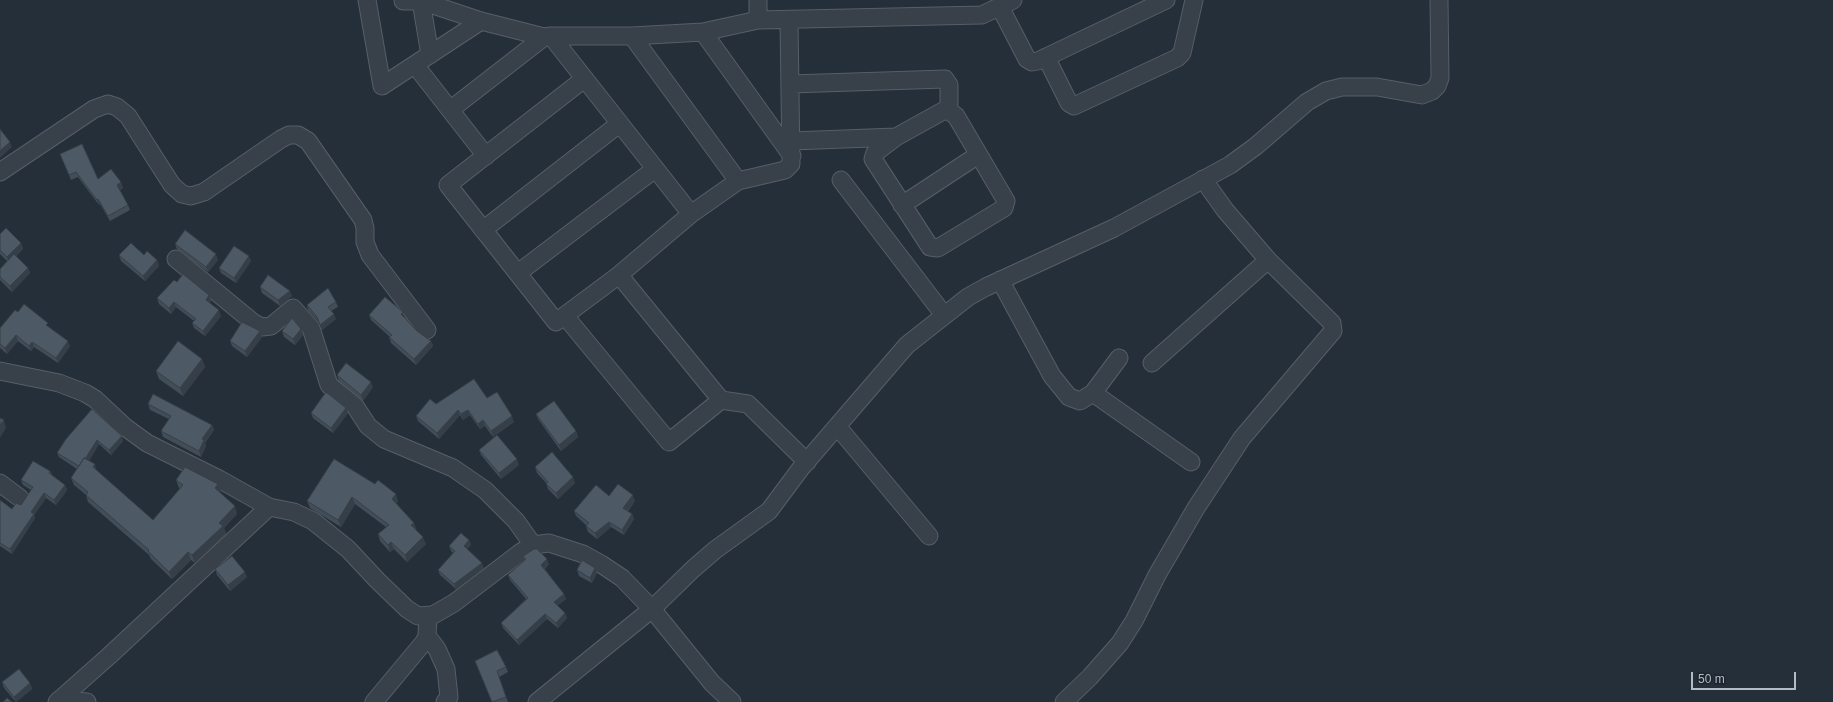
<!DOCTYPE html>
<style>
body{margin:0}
#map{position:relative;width:1833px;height:702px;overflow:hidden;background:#252f39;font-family:Helvetica,sans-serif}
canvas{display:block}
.scale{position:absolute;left:1691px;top:672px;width:105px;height:18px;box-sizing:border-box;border:2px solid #b3bcc5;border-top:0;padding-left:5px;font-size:12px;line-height:14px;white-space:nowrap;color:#b3bcc5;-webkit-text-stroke:3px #1d262e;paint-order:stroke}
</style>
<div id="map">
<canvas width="1833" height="702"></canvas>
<div class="scale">50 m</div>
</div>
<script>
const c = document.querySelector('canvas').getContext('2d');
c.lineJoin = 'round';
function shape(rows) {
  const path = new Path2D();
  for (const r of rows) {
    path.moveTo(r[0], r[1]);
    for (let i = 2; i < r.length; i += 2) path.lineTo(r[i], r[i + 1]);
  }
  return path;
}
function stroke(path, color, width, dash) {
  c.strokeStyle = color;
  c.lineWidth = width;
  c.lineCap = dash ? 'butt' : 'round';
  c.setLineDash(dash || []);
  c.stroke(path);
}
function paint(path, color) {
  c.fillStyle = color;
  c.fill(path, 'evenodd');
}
const minor = shape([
 [367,0,382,86,481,21],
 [403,1,421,1,481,21,544,37,551,36],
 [421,1,430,55],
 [1000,7,1027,59,1032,62,1038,61,1166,0],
 [758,20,758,0],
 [703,32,792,156],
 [632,36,738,181],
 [1046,57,1069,103,1074,106,1177,58,1182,53,1194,0],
 [415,65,486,156],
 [584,79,448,185,556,322,619,275,691,214,738,181,785,170,791,164,789,20],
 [791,84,945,79,949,85,949,111],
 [450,110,544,37],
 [792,141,896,137,943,111,949,111,956,116,1006,201,1004,208,938,248,930,247,873,159,875,153,896,137],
 [0,172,94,109,108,104,117,107,128,116,172,185,182,194,191,196,204,192,281,139,289,135,298,135,308,141,363,220,365,228,365,242,370,255,427,330],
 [841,180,944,315],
 [902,205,978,155],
 [691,214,551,36,632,36,703,32,758,20,982,15,1013,0],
 [483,230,619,124],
 [176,259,254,323,262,327,271,326,293,308,311,328,329,385,355,406,368,426,384,439,453,468,485,490,516,521,533,545],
 [518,273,655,169],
 [619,275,721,400,748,404,807,462],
 [1000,280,1052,376,1069,397,1080,401,1093,393,1191,462],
 [565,316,669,442,721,400],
 [1152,363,1268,260],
 [0,371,59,383,85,393,95,399,125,427,147,443,219,479,269,507,294,512,313,521,348,549,377,580,407,609,418,616,433,615,454,603,521,552,533,545,549,543,583,554,601,564,622,578,652,609,712,683,732,702],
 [1093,393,1119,358],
 [837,426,929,536],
 [0,483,20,498],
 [427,636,437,649,446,669,449,697,445,702],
 [59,700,87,702],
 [57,702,109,656,269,507],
 [374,702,424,642,427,636,428,616],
 [537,702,652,609,693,569,715,550,769,511,801,468,907,345,968,297,986,287,1114,228,1230,165,1256,146,1307,102,1326,91,1342,87,1377,87,1422,95,1432,91,1437,86,1440,78,1439,0],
 [1064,702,1090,677,1120,643,1134,621,1157,575,1196,508,1242,438,1333,331,1332,323,1268,260,1225,210,1203,179]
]);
stroke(minor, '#565f68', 19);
stroke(minor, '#38414a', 17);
paint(shape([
 [60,154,98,179,121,182,123,188,120,190,128,205,130,210,110,221,100,204,99,205,78,177,71,180],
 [0,234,21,243,23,249,16,256,28,268,30,273,12,292,0,280,0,269,7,261,0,254],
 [175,244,218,260,208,272,177,249],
 [119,255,144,255,157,260,159,266,145,281,121,261],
 [251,261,236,283,221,273,219,268],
 [177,282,211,301,210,303,221,316,205,336,194,328,192,323,194,321,176,307,171,314,159,304,157,298],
 [260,287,292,296,280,306,262,293],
 [336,302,338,307,331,311,336,319,322,330,319,322,308,310,307,305],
 [18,312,49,327,70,346,58,363,34,347,31,351,18,341,7,354,0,348,0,328],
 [369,315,405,317,417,331,431,341,433,346,416,365,391,343,389,337,390,337,371,320],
 [301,329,303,335,295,345,284,337,282,331],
 [260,331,262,337,247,357,232,346,230,341],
 [202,359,205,367,183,396,159,379,156,371],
 [337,375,373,387,363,401,339,381],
 [487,398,514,422,493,437,485,426,480,429,470,415,463,420,460,415,439,439,418,421,416,416,436,404],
 [148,404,212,425,214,430,205,443,206,446,201,457,163,437,161,431,169,419,150,410],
 [311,413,348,413,333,433,313,418],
 [536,414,576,431,578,437,561,451,538,419],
 [66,439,123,441,111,455,99,444,89,461,97,471,153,520,180,489,179,488,176,480,218,484,221,491,220,492,237,514,224,528,226,533,225,535,195,563,191,560,172,579,151,559,149,555,88,502,86,495,74,485,71,478,77,469,59,457,57,453],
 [479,450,519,465,501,479,481,455],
 [334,459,398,501,396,503,414,523,416,529,426,544,407,562,394,549,390,552,380,541,378,534,386,527,355,504,341,527,310,508,307,501],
 [535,467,575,483,558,499,548,489,546,483,537,473],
 [50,471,52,475,65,485,67,490,56,505,46,498,34,515,35,518,12,554,0,546,0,500,12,509,21,505,31,490,23,485,21,480],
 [609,496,635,501,628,511,632,514,634,519,624,535,611,527,597,539,588,532,586,526,587,526,576,516,574,511],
 [469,540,471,545,467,549,484,568,456,589,440,575,438,570,453,553,451,551,449,546],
 [523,557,549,564,545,569,564,594,566,599,557,606,565,613,567,618,558,628,547,619,519,645,503,628,501,623,526,599,510,580,508,575,525,561],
 [595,568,597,573,592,583,579,576,577,570],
 [215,569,247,577,230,591,217,575],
 [475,661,506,667,508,672,499,677,508,702,492,702],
 [2,682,30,683,32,689,16,702,4,688]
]), '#424d57');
paint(shape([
 [10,142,12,147,0,158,0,151],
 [121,182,123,188,119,190,117,185],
 [98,199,100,204,99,205,97,200],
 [21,243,23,249,9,263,7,257],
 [216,254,218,260,208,272,206,267],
 [249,256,251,261,236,283,234,278],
 [157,260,159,266,145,281,143,276],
 [28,268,30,273,12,292,10,286],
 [290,291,292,296,280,306,278,300],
 [209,295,211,301,208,305,206,300],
 [174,302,176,307,171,314,169,308],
 [219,310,221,316,205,336,203,331],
 [334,314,336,319,322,330,320,325],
 [301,329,303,335,295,345,293,339],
 [260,331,262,337,247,357,245,351],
 [16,335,18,341,7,354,5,348],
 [68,341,70,346,58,363,56,358],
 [431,341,433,346,416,365,414,359],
 [32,342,34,347,31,351,29,346],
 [202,359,205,367,183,396,180,388],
 [371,382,373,387,363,401,361,395],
 [346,408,348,413,333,433,331,428],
 [458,410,460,415,439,439,437,433],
 [468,410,470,415,463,420,461,414],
 [512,416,514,422,493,437,491,431],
 [4,420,6,428,0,438,0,425],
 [483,420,485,426,480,429,478,424],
 [212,425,214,430,205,443,206,446,201,457,199,451,202,439],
 [576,431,578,437,561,451,559,445],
 [122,436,123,441,111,455,109,450],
 [97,440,99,444,82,472,80,467],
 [517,459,519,465,501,479,499,473],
 [95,464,97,472,93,467],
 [573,477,575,483,558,499,556,493],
 [218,484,221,491,218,495,215,488],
 [65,485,67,490,56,505,54,500],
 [44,493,46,498,34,515,35,518,12,554,10,549,31,512],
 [396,494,398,501,395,505,392,499],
 [633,495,635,501,625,513,623,508],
 [352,497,355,504,341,527,338,520],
 [235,506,237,514,224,528,226,533,195,563,192,555,219,523],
 [632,514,634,519,624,535,622,530],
 [609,522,611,527,597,539,595,533],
 [414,523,416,530,411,525],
 [423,537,426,544,407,562,405,555],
 [469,540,471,545,465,551,464,546],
 [391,542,394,549,390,552,388,545],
 [188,552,191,560,172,579,169,572],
 [547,559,549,564,543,570,541,565],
 [482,563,484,568,456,589,454,584],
 [595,568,597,573,592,583,590,578],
 [245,572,247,577,230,591,228,585],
 [564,594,566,599,555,607,554,602],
 [565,613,567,618,558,628,556,623],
 [545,614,547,619,519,645,517,640],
 [30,683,32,689,16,702,14,697]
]), '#363f47');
const building = shape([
 [0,129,10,142,0,151,0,129],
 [82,144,98,179,111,169,121,182,117,185,128,205,108,216,98,199,97,200,76,172,69,175,60,154,82,144],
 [6,228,21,243,7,257,0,250,0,234,6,228],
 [185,230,216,254,206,267,175,244,185,230],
 [131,243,144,255,147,251,157,260,143,276,119,255,131,243],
 [234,246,249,256,234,278,219,268,234,246],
 [14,254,28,268,10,286,0,277,0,269,14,254],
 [183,274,209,295,206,300,219,310,203,331,192,323,196,319,174,302,169,308,157,298,174,280,177,282,183,274],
 [268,275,290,291,278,300,260,287,268,275],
 [328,288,336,302,328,307,334,314,320,325,317,317,307,305,328,288],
 [385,297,403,312,401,314,417,331,431,341,414,359,389,337,392,335,369,315,385,297],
 [24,304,48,323,46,325,68,341,56,358,32,342,29,346,16,335,5,348,0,344,0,328,15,310,18,312,24,304],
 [292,318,301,329,293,339,282,331,292,318],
 [242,322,260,331,245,351,230,341,242,322],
 [178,341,202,359,180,388,156,371,178,341],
 [346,363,371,382,361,395,337,375,346,363],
 [474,379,487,398,497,392,512,416,491,431,483,420,478,424,468,410,461,414,458,410,437,433,416,416,430,399,436,404,474,379],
 [326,392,346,408,331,428,311,413,326,392],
 [153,394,212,425,202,439,204,440,199,451,161,431,171,416,148,404,153,394],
 [554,401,576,431,559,445,536,414,554,401],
 [92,409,122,436,109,450,97,440,85,459,84,458,79,466,57,453,66,439,92,409],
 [0,418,4,420,0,425,0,418],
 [497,435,517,459,499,473,479,450,497,435],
 [552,452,573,477,556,493,546,484,548,482,535,467,552,452],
 [84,458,95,464,93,467,153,520,183,485,176,480,185,467,218,484,215,488,235,506,219,523,223,526,222,527,192,555,188,552,169,572,148,551,149,550,86,495,88,492,71,478,84,458],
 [334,459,375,484,378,480,396,494,392,499,414,523,411,525,423,537,405,555,391,542,388,545,378,534,389,525,352,497,338,520,307,501,334,459],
 [33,461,50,471,49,473,65,485,54,500,44,493,31,512,34,514,10,549,0,543,0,500,12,509,16,503,21,505,33,487,21,480,33,461],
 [618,484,633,495,623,508,632,514,622,530,609,522,595,533,586,526,589,523,574,511,596,485,609,496,618,484],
 [461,533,469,540,464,546,482,563,454,584,438,570,455,551,449,546,461,533],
 [534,549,537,549,547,559,541,565,564,594,554,602,565,613,556,623,545,614,517,640,501,623,528,598,508,575,526,559,523,557,525,555,534,549],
 [232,556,245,572,228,585,215,569,232,556],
 [582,560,595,568,590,578,577,570,582,560],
 [497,650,506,667,497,671,506,697,492,702,475,661,497,650],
 [19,669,30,683,14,697,2,682,19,669],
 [7,698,12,702,3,702,7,698]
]);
paint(building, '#4d5a65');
stroke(building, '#363f47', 1);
</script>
